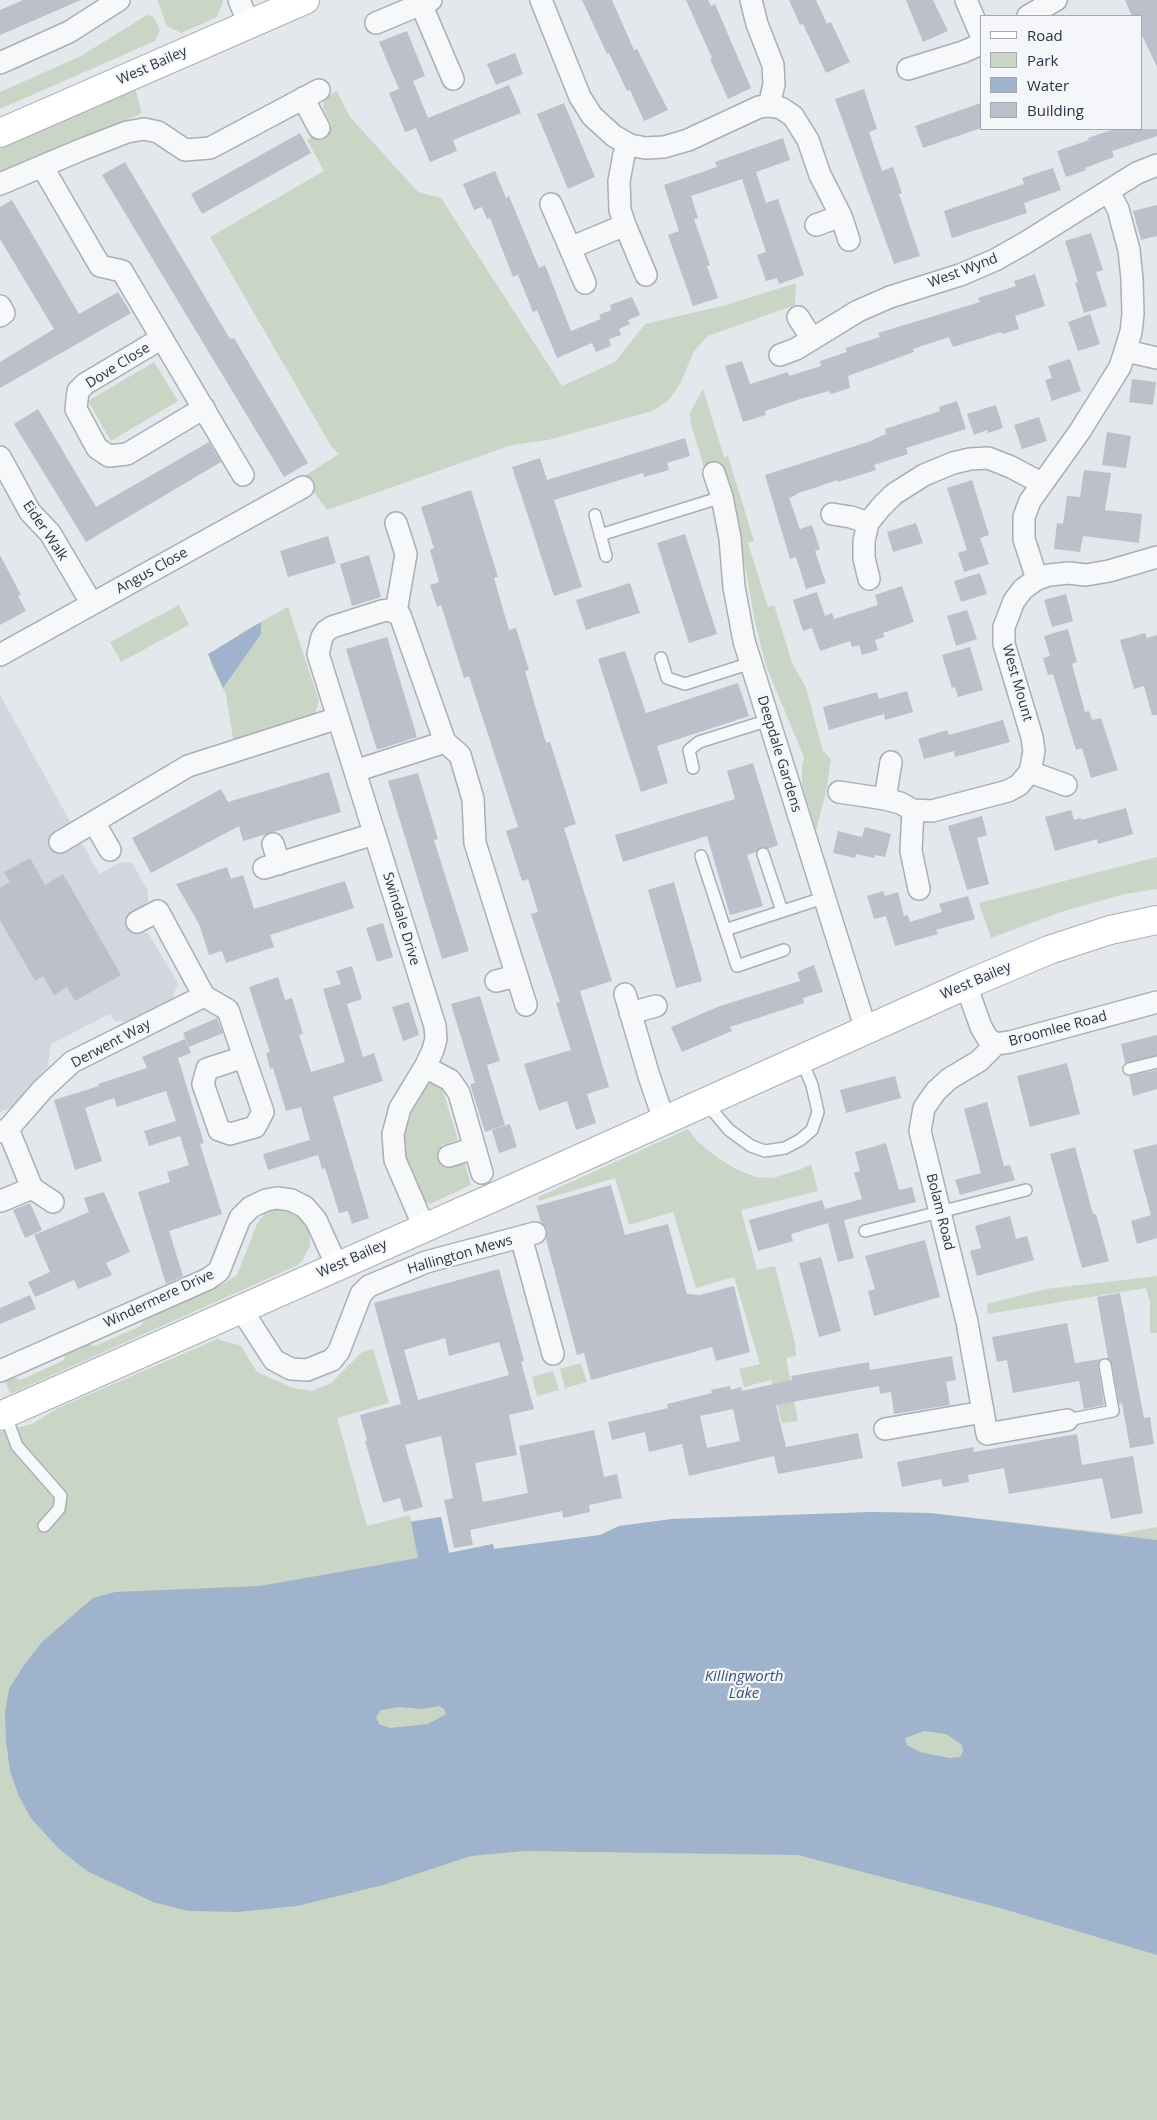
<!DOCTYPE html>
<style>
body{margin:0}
#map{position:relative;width:1157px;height:2120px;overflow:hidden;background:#e4e7ec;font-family:"Open Sans",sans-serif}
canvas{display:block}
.legend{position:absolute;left:980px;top:15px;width:162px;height:115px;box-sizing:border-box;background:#f4f6f9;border:1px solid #a4a8b1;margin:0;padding:6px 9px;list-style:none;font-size:15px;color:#2b3445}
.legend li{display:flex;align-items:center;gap:10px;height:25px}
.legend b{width:25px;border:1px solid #a4a8b1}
</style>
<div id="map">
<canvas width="1157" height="2120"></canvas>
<ul class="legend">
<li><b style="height:6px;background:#fff"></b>Road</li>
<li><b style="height:14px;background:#c9d6c5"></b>Park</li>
<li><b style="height:14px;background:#9fb4cc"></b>Water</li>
<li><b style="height:14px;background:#bbc0ca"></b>Building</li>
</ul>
</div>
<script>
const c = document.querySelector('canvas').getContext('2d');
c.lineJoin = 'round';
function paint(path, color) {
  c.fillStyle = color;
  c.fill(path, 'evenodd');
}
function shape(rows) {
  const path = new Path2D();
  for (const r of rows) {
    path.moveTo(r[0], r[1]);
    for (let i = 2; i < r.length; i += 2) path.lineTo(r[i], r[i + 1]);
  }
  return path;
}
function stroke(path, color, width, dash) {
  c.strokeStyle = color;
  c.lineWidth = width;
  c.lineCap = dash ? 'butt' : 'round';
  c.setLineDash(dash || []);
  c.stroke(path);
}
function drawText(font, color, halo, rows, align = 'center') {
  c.font = font + ' "Open Sans",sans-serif';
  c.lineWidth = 4.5;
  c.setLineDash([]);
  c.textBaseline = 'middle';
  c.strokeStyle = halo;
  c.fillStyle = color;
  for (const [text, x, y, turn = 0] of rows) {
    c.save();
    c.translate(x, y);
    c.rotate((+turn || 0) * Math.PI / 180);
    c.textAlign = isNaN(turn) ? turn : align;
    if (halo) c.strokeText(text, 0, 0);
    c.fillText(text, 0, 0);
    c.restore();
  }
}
paint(shape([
 [0,695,99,874,121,862,132,863,148,891,148,902,129,914,140,932,148,933,178,983,171,1002,130,1022,115,1021,110,1014,51,1044,48,1066,14,1107,0,1112]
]), '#d2d6de');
paint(shape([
 [157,0,223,0,223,1,217,17,181,33,167,26],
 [147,15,154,17,160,30,155,41,0,109,0,92,81,56],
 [135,88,142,113,0,175,0,149],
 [337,91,350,117,418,192,441,198,562,386,615,362,645,324,726,305,796,283,795,305,708,336,694,351,680,384,669,400,652,411,548,440,512,445,327,510,303,477,339,454,331,446,210,237,324,171,307,140,332,125,323,108,324,98],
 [154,362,178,401,111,441,88,401],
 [703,389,724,457,728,456,754,541,748,543,768,607,774,605,792,662,806,688,823,751,831,759,826,792,816,830,802,785,802,767,804,757,766,666,755,622,736,516,720,472,704,467,691,424,690,413],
 [179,605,189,625,121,662,110,642],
 [288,607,319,701,314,718,234,744,226,695,210,662,233,645,239,634],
 [1157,857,1157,889,1125,894,1064,911,991,938,979,903],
 [437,1082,442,1088,458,1140,441,1145,447,1165,464,1160,471,1185,430,1204,421,1197,402,1154,402,1124,424,1085],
 [688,1129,697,1141,715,1156,736,1169,755,1177,773,1178,799,1170,811,1164,818,1191,741,1210,757,1270,775,1266,795,1343,796,1356,786,1358,798,1421,782,1423,771,1380,744,1387,739,1369,760,1364,734,1277,696,1288,673,1212,629,1225,615,1178,539,1201,538,1197],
 [273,1208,282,1208,299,1214,309,1228,310,1246,302,1261,296,1266,10,1394,5,1380,12,1377,21,1380,64,1360,65,1353,87,1343,95,1346,141,1326,145,1317,225,1283,237,1275,257,1224,264,1214],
 [1157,1276,1157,1333,1150,1333,1150,1302,1146,1288,988,1314,987,1304,1046,1289],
 [217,1339,241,1346,257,1372,293,1388,312,1391,331,1383,362,1352,373,1349,389,1403,337,1418,367,1526,410,1515,411,1521,441,1517,449,1553,493,1544,494,1549,600,1535,619,1526,672,1519,872,1512,930,1513,1119,1534,1157,1527,1157,2120,0,2120,0,1432,32,1424,58,1408],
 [581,1363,587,1382,565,1388,560,1369],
 [553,1371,559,1390,537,1396,532,1377]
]), '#c9d6c5');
paint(shape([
 [261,622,261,634,223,688,208,654],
 [872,1512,930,1513,1157,1540,1157,1955,1000,1908,798,1855,524,1851,471,1856,383,1885,297,1906,238,1912,188,1911,153,1902,87,1871,58,1848,30,1817,18,1794,10,1771,6,1741,5,1713,9,1689,24,1665,43,1641,93,1598,115,1592,260,1586,418,1558,411,1522,441,1517,449,1553,493,1544,494,1549,600,1535,619,1526,672,1519],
 [439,1706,444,1709,446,1714,428,1724,390,1728,379,1724,376,1717,381,1710,400,1707,421,1709],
 [924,1731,946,1734,962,1745,963,1751,960,1757,950,1758,934,1755,920,1752,907,1745,905,1738]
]), '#9fb4cc');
paint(shape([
 [23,0,81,0,0,35,0,10],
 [582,0,612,0,634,50,637,49,668,110,644,121,630,90,627,91,609,53,607,54],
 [686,0,708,0,711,6,715,4,751,88,728,99,710,59,712,58],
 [789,0,816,0,827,24,831,22,850,62,826,73,803,24,800,25],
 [906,0,933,0,948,31,923,42],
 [1125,0,1157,0,1157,67,1141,33,1141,16,1132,16],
 [407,31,425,76,413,81,428,118,509,85,521,113,453,140,457,151,430,162,416,128,405,132,389,93,399,89,379,42],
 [515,53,523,74,496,85,487,64],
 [864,89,877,129,869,132,882,171,893,167,902,193,899,194,920,256,894,264,835,99],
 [564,103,595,177,568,189,537,114],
 [981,103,981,128,923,148,915,126],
 [1114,129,1157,129,1157,136,1112,151,1114,157,1085,168,1086,170,1066,177,1057,151,1089,140,1088,138],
 [300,133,311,153,202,214,191,194],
 [783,138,790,160,756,172,766,203,778,199,804,275,779,284,777,278,766,281,757,255,766,252,742,179,691,196,698,218,694,219,710,265,707,266,718,298,693,306,668,235,679,231,664,185,717,167,715,162],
 [125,162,230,339,234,338,308,463,284,477,102,175],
 [1053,168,1061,190,1024,203,1027,213,952,238,944,211,1024,184,1022,178],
 [495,171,506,198,509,196,539,268,545,265,571,331,601,319,599,315,611,310,610,305,632,297,640,315,628,320,630,324,619,329,621,335,609,339,611,346,596,352,592,343,557,358,537,310,533,312,518,275,513,277,490,218,487,219,482,207,474,210,463,184],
 [12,200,79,314,118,292,131,313,0,388,0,362,54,329,0,239,0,207],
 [1157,205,1157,236,1141,240,1133,211],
 [1091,233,1103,270,1096,272,1107,306,1084,313,1075,283,1078,282,1065,241],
 [1035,274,1045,306,1015,316,1019,329,1002,334,1001,332,953,347,949,337,913,349,914,352,848,376,850,388,831,394,829,391,800,399,765,411,766,415,743,422,725,366,742,361,750,384,788,372,789,376,821,366,820,361,847,352,845,348,880,337,878,333,980,302,978,298,1016,286,1014,281],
 [1090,314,1100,344,1078,351,1068,322],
 [1070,359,1081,391,1052,401,1045,380,1052,378,1048,366],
 [1132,379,1156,382,1153,405,1129,402],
 [957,401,966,429,906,448,908,454,874,465,876,470,838,482,838,480,796,494,796,495,789,498,800,529,812,525,820,549,815,551,826,583,806,589,796,557,790,559,765,475,874,440,874,439,886,434,885,429,940,411,939,407],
 [996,405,1003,428,988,433,987,430,974,435,967,414],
 [38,409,96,507,209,442,221,462,86,542,14,424],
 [1039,417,1047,441,1022,449,1014,425],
 [1107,432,1131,436,1126,468,1102,465],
 [685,438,690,456,667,463,669,470,644,477,643,473,554,500,582,587,554,596,512,467,540,458,547,480],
 [1084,470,1111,473,1105,510,1142,514,1139,543,1083,536,1080,552,1054,549,1057,523,1063,524,1067,496,1080,497],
 [972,480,989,535,980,538,989,564,964,572,958,553,967,550,947,488],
 [471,490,498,577,494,578,509,630,516,628,529,670,525,671,546,743,550,742,576,824,564,828,612,981,580,991,609,1087,587,1094,596,1123,576,1130,567,1101,539,1111,524,1064,571,1050,556,1003,560,1002,531,914,538,912,528,879,522,881,506,831,518,827,469,676,464,678,441,605,437,607,430,585,439,582,430,550,434,548,421,507],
 [916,523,923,543,893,552,887,532],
 [685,534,717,634,689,643,657,543],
 [328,536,336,563,288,577,280,551],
 [0,555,21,595,18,596,26,611,0,625],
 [369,555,381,597,352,606,340,564],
 [980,573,987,594,961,602,954,581],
 [630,583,640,613,586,630,576,600],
 [902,586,914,622,883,633,884,637,875,640,878,650,862,655,859,645,852,647,850,641,820,651,812,628,803,631,793,600,817,592,825,616,832,613,834,619,878,605,875,595],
 [1066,594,1073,621,1052,627,1044,600],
 [967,610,977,639,956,646,947,616],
 [1068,629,1077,662,1072,664,1085,712,1089,711,1092,720,1101,718,1118,770,1091,778,1082,748,1076,750,1053,674,1048,675,1043,658,1050,656,1044,636],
 [1145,633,1147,638,1157,635,1157,715,1152,715,1144,686,1134,689,1120,640],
 [387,637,417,737,377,750,346,649],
 [970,647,983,690,958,697,955,687,952,688,942,655],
 [625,651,646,713,738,683,749,716,657,746,668,783,641,792,598,659],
 [907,691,913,712,885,720,884,714,829,730,823,707,877,692,879,699],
 [1003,720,1010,742,955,757,954,751,924,759,918,739,947,730,949,735],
 [753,763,778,845,768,849,761,847,756,852,747,855,763,906,730,915,707,836,623,862,615,835,735,799,727,771],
 [329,772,341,812,243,841,239,826,151,873,132,838,221,789,228,802],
 [418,773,438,839,434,840,469,951,442,959,388,781],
 [1126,808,1133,834,1098,844,1097,839,1055,851,1045,817,1071,810,1074,820,1081,818,1081,820],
 [982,816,987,835,977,838,989,884,967,890,948,826],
 [865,827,891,834,885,857,874,855,875,858,856,854,855,858,833,853,838,831,862,837],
 [30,858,45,885,63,874,121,975,75,1001,67,987,54,995,43,976,35,981,0,920,0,888,10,882,4,872],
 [227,867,231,879,243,875,254,909,345,881,354,908,270,935,274,947,226,963,222,951,209,955,199,924,176,884],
 [674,882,702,981,676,988,648,890],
 [883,891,885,896,898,892,904,916,908,915,910,922,942,912,939,904,968,896,975,919,936,930,938,934,895,946,886,916,874,919,867,896],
 [383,923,393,957,377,962,366,928],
 [814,965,823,992,803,998,804,1003,730,1027,732,1031,682,1052,671,1027,720,1006,800,981,797,972],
 [352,966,362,999,347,1004,363,1057,374,1053,383,1081,333,1097,369,1218,352,1224,348,1211,339,1213,325,1168,322,1169,318,1155,268,1170,263,1154,310,1140,301,1107,286,1111,273,1068,270,1069,266,1053,270,1052,249,987,278,977,285,1000,292,998,303,1034,299,1035,311,1072,345,1062,323,989,341,984,336,971],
 [480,996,500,1061,487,1065,505,1125,485,1132,470,1084,475,1083,451,1004],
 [409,1002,419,1035,403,1041,392,1007],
 [217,1018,223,1033,189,1047,183,1033],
 [1157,1035,1157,1055,1125,1063,1121,1044],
 [185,1039,191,1053,178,1058,204,1143,200,1144,222,1214,169,1231,183,1276,166,1284,138,1192,170,1182,167,1172,189,1165,180,1136,149,1146,144,1131,176,1121,166,1091,117,1107,114,1098,85,1108,102,1161,75,1170,54,1100,99,1086,98,1084,147,1068,142,1057],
 [1067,1063,1080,1114,1030,1127,1017,1076],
 [1157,1070,1157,1089,1133,1096,1129,1076],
 [895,1076,901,1098,846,1113,840,1090],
 [987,1102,1004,1166,1010,1165,1015,1180,960,1195,955,1180,981,1173,964,1109],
 [510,1124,517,1147,499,1153,492,1130],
 [886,1143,899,1190,912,1187,916,1202,844,1220,854,1258,838,1262,828,1223,791,1234,793,1241,758,1251,749,1220,822,1200,825,1209,862,1199,854,1173,860,1171,855,1152],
 [1157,1144,1157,1238,1137,1244,1131,1221,1151,1215,1133,1150],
 [1075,1147,1093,1214,1096,1214,1109,1261,1082,1268,1050,1154],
 [611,1185,625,1235,668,1224,687,1294,700,1295,734,1286,750,1352,716,1361,712,1347,591,1380,584,1353,577,1355,546,1239,547,1229,541,1222,536,1206],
 [104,1192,130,1252,106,1263,112,1275,78,1289,74,1280,35,1297,28,1282,50,1272,34,1235,89,1212,84,1198],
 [30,1203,42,1230,25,1238,13,1210],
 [1010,1216,1016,1239,1027,1236,1034,1260,977,1276,970,1251,981,1248,975,1226],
 [925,1240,940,1297,874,1316,868,1291,875,1289,865,1256],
 [821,1257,841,1331,819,1337,799,1263],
 [499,1269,524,1361,521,1362,534,1409,509,1415,517,1455,475,1463,483,1502,528,1493,519,1446,594,1430,604,1477,617,1474,622,1498,589,1505,590,1512,563,1518,562,1511,470,1530,473,1545,454,1548,444,1500,453,1498,441,1436,405,1445,423,1507,404,1512,400,1498,383,1503,365,1441,367,1441,360,1415,401,1404,374,1303],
 [445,1338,449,1356,499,1342,509,1375,418,1400,404,1350],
 [1120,1293,1144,1418,1150,1417,1154,1444,1130,1448,1122,1403,1119,1404,1112,1364,1106,1358,1108,1358,1097,1297],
 [30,1295,36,1309,0,1324,0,1308],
 [1067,1323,1075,1363,1101,1359,1098,1366,1104,1405,1084,1409,1079,1381,1013,1393,1007,1360,997,1362,992,1337],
 [952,1356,956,1380,946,1382,950,1405,894,1414,891,1392,880,1394,879,1386,776,1405,786,1447,858,1433,863,1458,778,1474,774,1456,689,1476,682,1444,649,1452,645,1432,612,1440,608,1422,668,1408,667,1404,712,1393,711,1390,730,1386,731,1390,741,1387,742,1391,792,1380,791,1376,869,1362,870,1370],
 [733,1409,740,1441,707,1448,700,1416],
 [1077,1434,1082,1465,1133,1456,1143,1513,1111,1519,1102,1478,1009,1494,1004,1468,968,1475,969,1482,943,1487,941,1479,902,1487,897,1462,973,1447,974,1452]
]), '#bbc0ca');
const lane = shape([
 [595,515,606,556],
 [600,535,722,497],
 [661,658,667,678,685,684,751,663],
 [693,768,689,750,699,742,769,720],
 [763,854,782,911],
 [701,856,737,966,784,950],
 [725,930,823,898],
 [1129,1069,1157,1062],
 [706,1103,729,1130,751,1146,765,1151,785,1148,800,1140,812,1130,818,1112,812,1085,801,1059],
 [865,1231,1026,1190],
 [5,1414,17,1446,61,1496,59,1509,44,1526],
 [1067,1420,1113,1411,1105,1365]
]);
const street = shape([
 [239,0,249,24],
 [541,0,580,97,592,116,614,136,630,145,645,148,664,147,688,140,759,107,769,106,781,108,793,116,808,140,820,175,841,216,849,240],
 [751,0,757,24,773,65,774,84,769,106],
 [966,0,981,35],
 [421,4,453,79],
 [1028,16,1056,0],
 [376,23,431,0],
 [0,63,69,32,119,0],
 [908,69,963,52,981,44],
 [303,98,319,128],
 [630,145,624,154,619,181,620,210,625,225,646,275],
 [42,166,100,266,122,271,243,475],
 [0,184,83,149,127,132,144,129,158,132,185,150,210,148,319,90],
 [551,204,585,283],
 [816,225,841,216],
 [570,248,625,225],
 [0,306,4,313,0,316],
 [798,317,812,339],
 [162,338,85,384,78,391,76,409,97,448,109,456,127,454,204,408],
 [1126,351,1157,358],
 [780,355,796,349,858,311,890,297,960,275,995,260,1025,243,1137,173,1157,165],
 [0,457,30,512,50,533,92,604],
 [714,473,722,497,730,538,734,587,744,641,866,1030],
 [832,514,851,517,868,523],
 [396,523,406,554,396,612],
 [869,579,864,558,864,541,868,523,881,507,894,494,924,475,953,463,970,459,988,458,1011,467,1041,483],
 [1037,579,1024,539,1024,517,1030,501,1080,431,1120,367,1131,332,1133,314,1132,279,1129,250,1118,209,1109,192],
 [0,655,303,487],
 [355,771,445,742],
 [1030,772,1066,785],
 [839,792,885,799,900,803,913,810,932,811,1008,791,1019,785,1030,772,1034,751,1032,737,1004,644,1004,627,1014,601,1023,589,1037,579,1049,575,1069,573,1086,575,1109,571,1157,557],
 [885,799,891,762],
 [913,810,911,851,919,889],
 [94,822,110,850],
 [60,842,188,766,338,718],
 [273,844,279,864],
 [264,868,374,834],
 [496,981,517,976],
 [966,985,981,1027,988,1039,996,1044,1010,1042,1157,1002],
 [625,994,649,1076,664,1120],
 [204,996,228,1010,244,1057,263,1112,255,1127,230,1134,219,1130,203,1084,207,1069,244,1057],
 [630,1013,656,1006],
 [996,1044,979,1061,949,1079,936,1091,924,1108,920,1131,967,1322,987,1434,1067,1420],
 [425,1067,450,1080,459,1093,482,1173],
 [8,1129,32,1188,53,1202],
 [0,1132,8,1129,42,1090,72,1062,204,996,158,911,137,922],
 [449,1156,475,1148],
 [1,1201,32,1188],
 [424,1227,395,1160,393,1134,400,1108,425,1067,433,1050,436,1039,435,1026,318,654,322,637,326,631,332,627,382,611,389,610,400,615,445,742,460,755,473,799,475,843,526,1005],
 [521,1237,553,1354],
 [241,1309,274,1360,291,1369,307,1370,332,1360,339,1351,361,1294,369,1286,426,1262,535,1233],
 [0,1371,208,1279,219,1271,240,1218,251,1207,266,1200,277,1198,291,1200,305,1207,316,1220,337,1266],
 [885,1429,983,1412]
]);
const secondary = shape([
 [0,133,305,0],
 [0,1416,492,1198,966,985,1049,950,1110,930,1157,920]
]);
stroke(lane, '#a9aeb7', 14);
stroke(street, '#a9aeb7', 24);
stroke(secondary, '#a9aeb7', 30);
stroke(lane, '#f7f8fa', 11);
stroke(street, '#f7f8fa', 21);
stroke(secondary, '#fff', 28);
drawText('14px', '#2b3445', '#f4f6f9', [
 ["West Bailey",152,66,-24],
 ["West Wynd",963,271,-21],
 ["Dove Close",118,366,-32],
 ["Eider Walk",45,531,56],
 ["Angus Close",152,571,-29],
 ["West Mount",1017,683,74],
 ["Deepdale Gardens",779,754,73],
 ["Swindale Drive",401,919,73],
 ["West Bailey",976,981,-23],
 ["Broomlee Road",1058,1029,-15],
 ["Derwent Way",111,1044,-28],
 ["Bolam Road",940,1212,76],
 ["Hallington Mews",460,1255,-16],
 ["West Bailey",352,1259,-24],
 ["Windermere Drive",159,1299,-25]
]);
drawText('italic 15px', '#34527a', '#f4f6f9', [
 ["Killingworth",744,1677],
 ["Lake",744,1694]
]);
</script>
